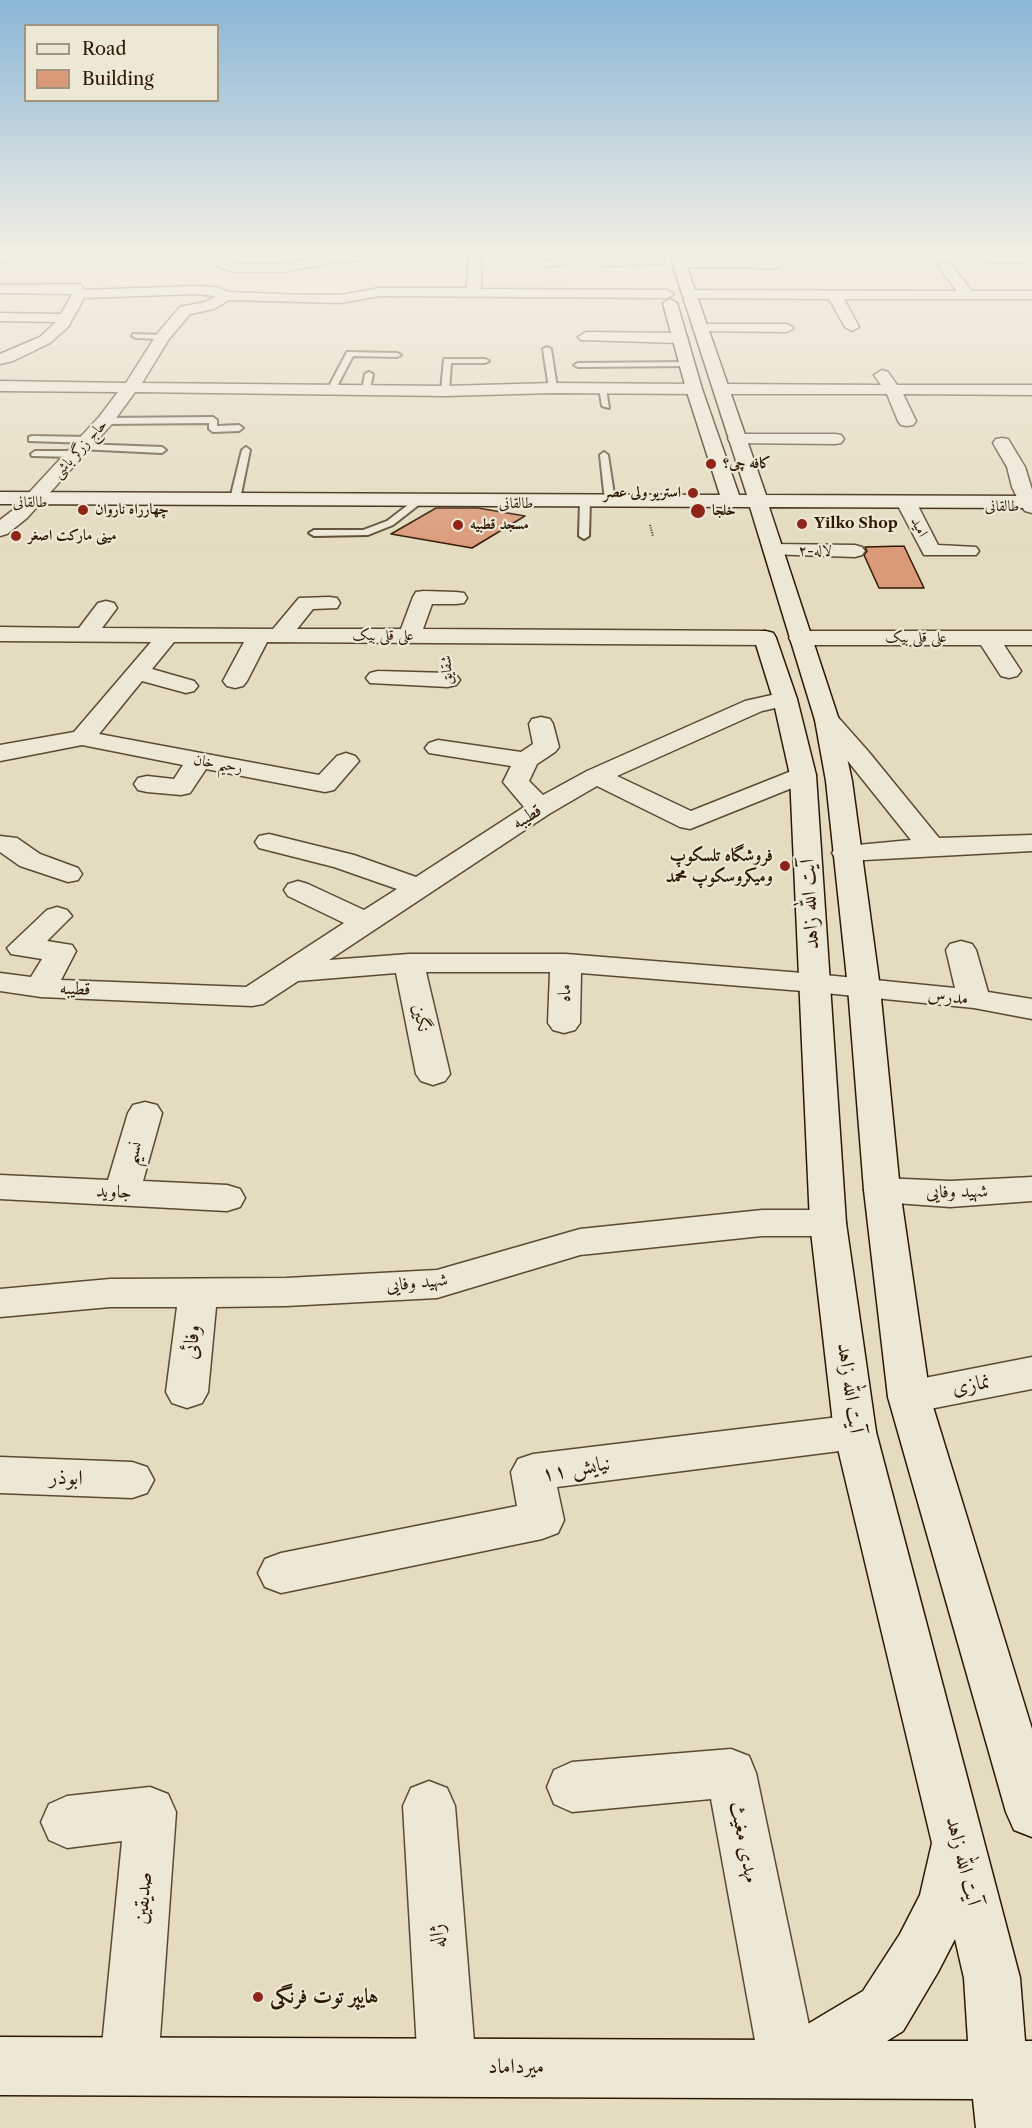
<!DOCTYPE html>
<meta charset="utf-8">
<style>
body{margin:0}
#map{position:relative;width:1032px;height:2128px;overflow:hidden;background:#e4dbc0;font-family:"Libre Caslon Text",serif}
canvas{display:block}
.legend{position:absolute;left:24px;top:24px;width:195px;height:78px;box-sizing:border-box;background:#ede8d6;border:2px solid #a19580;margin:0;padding:8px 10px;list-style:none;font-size:18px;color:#2f1800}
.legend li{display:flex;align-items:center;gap:12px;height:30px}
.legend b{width:30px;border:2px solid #a19580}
</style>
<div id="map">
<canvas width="1032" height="2128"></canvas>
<ul class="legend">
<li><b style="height:8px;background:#ede8d6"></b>Road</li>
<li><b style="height:16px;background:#da9a79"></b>Building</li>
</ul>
</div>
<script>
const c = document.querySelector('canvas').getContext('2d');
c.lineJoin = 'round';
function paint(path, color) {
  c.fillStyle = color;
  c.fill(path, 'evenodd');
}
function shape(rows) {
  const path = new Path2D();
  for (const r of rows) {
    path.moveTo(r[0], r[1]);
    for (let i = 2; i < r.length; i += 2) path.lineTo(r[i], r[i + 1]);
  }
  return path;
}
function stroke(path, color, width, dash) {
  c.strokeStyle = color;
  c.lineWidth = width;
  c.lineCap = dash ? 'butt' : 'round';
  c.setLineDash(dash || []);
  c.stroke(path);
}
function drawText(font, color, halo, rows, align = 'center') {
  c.font = font + ' "Libre Caslon Text",Amiri,serif';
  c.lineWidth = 4.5;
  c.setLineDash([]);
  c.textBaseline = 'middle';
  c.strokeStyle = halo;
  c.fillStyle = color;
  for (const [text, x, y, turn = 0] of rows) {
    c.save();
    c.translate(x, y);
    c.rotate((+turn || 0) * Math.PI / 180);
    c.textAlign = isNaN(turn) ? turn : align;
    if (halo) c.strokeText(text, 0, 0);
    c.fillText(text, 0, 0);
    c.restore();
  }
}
const building = shape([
 [436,508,478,508,525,516,472,548,391,534,436,508],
 [904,546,924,588,879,588,864,555,867,551,865,547,904,546]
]);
paint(building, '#da9a79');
stroke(building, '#2f1800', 1.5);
const service = shape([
 [133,334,162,335,166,337,162,339,136,338,132,336,133,334],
 [547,347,551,349,557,388,553,390,549,388,543,349,547,347],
 [347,352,397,353,401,355,397,357,353,356,334,392,328,392,327,390,347,352],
 [444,359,485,359,489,361,485,363,451,363,449,391,445,393,441,391,444,359],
 [687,362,691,364,690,366,578,367,574,365,578,363,687,362],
 [369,372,373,374,370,390,366,392,362,390,365,374,369,372],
 [599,387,606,389,609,408,602,406,599,387],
 [213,417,217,420,217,426,239,425,243,428,239,431,213,432,209,429,209,423,105,424,101,421,105,418,213,417],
 [32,436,89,437,93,440,89,443,29,441,29,437,32,436],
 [82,444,162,447,166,450,162,453,79,449,79,445,82,444],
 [246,447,250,450,240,499,235,502,230,499,242,450,246,447],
 [35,451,76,451,80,454,76,457,32,456,31,454,35,451],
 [604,452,608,455,615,501,610,504,605,501,600,455,604,452],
 [417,498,425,500,393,525,368,535,314,536,309,533,314,530,363,530,387,521,417,498],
 [585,498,590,501,589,536,584,539,579,536,580,501,585,498]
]);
const minor = shape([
 [38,253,32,257,0,262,0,254,38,253],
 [119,253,132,253,126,257,119,253],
 [402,253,396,257,339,262,282,272,235,272,218,267,216,264,223,260,236,264,282,264,339,254,402,253],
 [469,253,481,253,481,289,667,290,674,294,667,298,380,296,340,303,229,300,214,309,190,314,169,339,142,383,445,386,553,383,694,384,702,389,694,394,553,393,445,396,135,392,111,425,27,518,7,534,0,536,0,520,13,510,99,417,118,392,0,391,0,381,126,383,157,334,180,307,205,302,216,296,195,294,84,298,68,327,50,343,13,361,0,364,0,354,40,337,56,322,0,321,0,313,61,314,72,294,0,293,0,285,76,284,81,285,84,290,195,286,216,287,229,292,303,295,340,295,380,288,467,288,469,253],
 [561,253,574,253,577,260,570,264,545,267,543,264,545,261,562,258,561,253],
 [991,255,1025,255,1032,259,1025,263,986,262,984,259,991,255],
 [657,257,664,261,662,264,602,266,595,262,602,258,657,257],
 [679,260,777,260,784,264,777,268,674,267,672,264,674,261,679,260],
 [945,262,950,263,972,291,1032,291,1032,299,844,299,859,327,852,331,845,327,829,299,689,298,682,294,689,290,957,291,938,266,945,262],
 [700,324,787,324,794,328,787,332,695,331,693,328,700,324],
 [586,332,680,333,688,338,680,343,581,340,578,337,586,332],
 [882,370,888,372,897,385,1032,385,1032,395,903,394,916,421,913,425,907,426,901,425,898,421,887,394,721,394,713,389,721,384,881,385,874,375,882,370],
 [737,434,835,434,841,435,844,439,841,443,835,444,731,443,728,439,731,435,737,434],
 [1002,438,1008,439,1025,467,1032,490,1032,513,1025,511,1022,507,1012,487,1007,467,993,443,996,439,1002,438],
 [906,496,913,498,916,502,938,545,976,547,979,551,976,555,924,555,896,502,899,498,906,496],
 [774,544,855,545,862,547,865,551,862,555,855,557,767,554,764,550,767,546,774,544],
 [424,591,456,592,464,593,467,598,464,603,456,604,432,604,423,629,765,631,773,633,776,638,773,643,765,645,267,642,247,681,243,686,235,688,227,686,223,681,244,642,174,642,152,669,194,681,198,686,194,691,186,693,142,681,99,734,319,775,337,756,346,753,355,756,359,761,334,790,325,792,206,769,190,793,181,795,147,792,138,790,134,784,138,778,147,776,174,779,183,765,82,745,0,761,0,745,74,732,151,642,0,641,0,627,79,628,98,603,106,601,114,603,117,608,102,628,273,629,299,598,329,597,337,598,340,603,337,608,313,609,297,629,401,629,413,597,416,592,424,591],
 [800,631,1032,631,1032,645,1004,645,1021,671,1017,676,1009,678,1001,676,981,645,800,645,792,643,789,638,792,633,800,631],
 [378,671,448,673,456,675,460,680,456,685,448,687,370,683,366,678,370,673,378,671],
 [785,692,793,694,797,699,793,704,762,711,617,776,691,811,794,770,803,767,812,770,816,775,812,780,690,829,680,827,597,786,549,814,329,960,409,954,566,954,815,974,955,988,946,950,950,944,961,941,972,944,976,950,988,992,1032,999,1032,1019,974,1008,815,992,581,973,580,1023,575,1030,564,1033,553,1030,548,1023,550,972,426,972,450,1074,445,1081,433,1085,421,1081,416,1074,396,973,298,981,263,1004,252,1006,41,997,0,991,0,973,31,977,42,959,11,954,7,948,47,910,57,907,67,910,72,916,47,941,72,945,76,951,61,980,246,987,344,923,288,896,284,890,288,884,298,881,308,884,364,910,397,889,334,867,259,848,255,842,259,836,269,834,354,855,416,877,524,807,503,782,511,766,429,753,425,748,429,743,438,740,521,752,533,744,529,724,532,719,541,717,550,719,553,724,559,747,555,752,537,764,529,781,543,795,587,771,745,701,785,692],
 [827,713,836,715,868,751,939,838,1032,835,1032,851,846,861,836,859,832,853,836,847,911,840,815,720,818,715,827,713],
 [0,836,17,838,40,854,78,868,82,874,78,880,68,882,20,866,0,852,0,836],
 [145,1102,157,1105,162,1113,143,1181,227,1185,240,1189,245,1198,240,1207,227,1211,0,1199,0,1175,108,1180,128,1113,133,1105,145,1102],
 [1032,1177,1032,1201,950,1207,882,1202,869,1199,864,1190,869,1181,882,1178,950,1181,1032,1177],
 [762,1210,828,1210,841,1214,846,1223,841,1232,828,1236,762,1236,580,1255,437,1298,286,1306,216,1307,208,1392,202,1403,187,1408,172,1403,166,1392,177,1307,110,1307,0,1317,0,1289,110,1279,286,1278,437,1270,580,1229,762,1210],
 [1032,1357,1032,1389,909,1413,894,1408,888,1397,894,1386,909,1381,1032,1357],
 [855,1415,870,1420,876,1432,870,1444,855,1449,557,1487,564,1520,558,1533,542,1539,281,1593,265,1587,258,1573,265,1559,281,1553,517,1506,511,1472,518,1459,533,1454,855,1415],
 [0,1457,132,1462,147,1467,154,1480,147,1493,132,1498,0,1493,0,1457],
 [731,1749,749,1756,756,1773,818,2068,809,2088,789,2097,769,2088,760,2068,711,1799,572,1812,554,1804,547,1787,554,1770,572,1762,731,1749],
 [429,1781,447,1788,455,1806,476,2067,467,2087,447,2096,427,2087,418,2067,403,1806,411,1788,429,1781],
 [150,1787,168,1794,176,1812,158,2066,149,2086,129,2095,109,2086,100,2066,122,1841,67,1848,49,1840,41,1822,49,1804,67,1796,150,1787]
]);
const secondary = shape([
 [669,253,682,253,766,495,1032,496,1032,508,769,507,839,720,852,781,880,988,900,1190,930,1397,1032,1729,1032,1837,1014,1830,1006,1812,888,1397,864,1190,848,988,826,781,815,720,750,507,0,504,0,492,720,495,686,389,663,303,670,299,677,303,702,389,739,495,747,495,669,253],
 [765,631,773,633,776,638,797,699,816,775,846,1223,876,1432,1020,1978,1025,2041,1032,2041,1032,2128,976,2128,973,2099,0,2095,0,2037,781,2040,863,1991,900,1934,920,1895,932,1843,834,1432,810,1223,790,775,773,699,754,638,757,633,765,631],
 [955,1939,964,1978,968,2041,887,2041,903,2031,938,1972,955,1939]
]);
stroke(service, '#5c4930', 4);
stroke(minor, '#5c4930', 3);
stroke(secondary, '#2f1800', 3);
stroke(shape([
 [650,525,653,536]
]), '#2f1800', 2, [1, 1.5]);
paint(service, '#ede8d6');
paint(minor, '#ede8d6');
paint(secondary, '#ede8d6');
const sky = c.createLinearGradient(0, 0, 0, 551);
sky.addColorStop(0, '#89b6d7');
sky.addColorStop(0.46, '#f3efe3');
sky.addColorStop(1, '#f3efe300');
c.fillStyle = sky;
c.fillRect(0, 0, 1032, 551);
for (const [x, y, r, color] of [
 [711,464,6,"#8f2418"],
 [693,493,6,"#8f2418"],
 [83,510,6,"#8f2418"],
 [698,511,8,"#8f2418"],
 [802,524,6,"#8f2418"],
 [458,525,6,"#8f2418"],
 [16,536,6,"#8f2418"],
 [785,866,6,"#8f2418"],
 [258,1997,6,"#8f2418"]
]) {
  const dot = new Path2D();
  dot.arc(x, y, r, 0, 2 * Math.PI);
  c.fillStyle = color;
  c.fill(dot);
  stroke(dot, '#ede8d6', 2);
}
drawText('15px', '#2f1800', '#ede8d6', [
 ["حاج زرگر باشی",80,449,-48],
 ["طالقانی",30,503],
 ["طالقانی",516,504],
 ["طالقانی",1002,507],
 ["امید",919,527,63],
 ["۲-لاله",815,551,1],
 ["علی قلی بیک",383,636],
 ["علی قلی بیک",916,638],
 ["شقایق",447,670,-93],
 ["رحیم خان",218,764,10]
]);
drawText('bold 15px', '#2f1800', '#ede8d6', [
 ["کافه چی؟",723,464],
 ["استریو ولی عصر",681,493,"right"],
 ["چهارراه ناروان",95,510],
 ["خلجا",712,511],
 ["Yilko Shop",814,524],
 ["مسجد قطبیه",470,525],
 ["مینی مارکت اصغر",28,536]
], 'left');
drawText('18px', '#2f1800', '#ede8d6', [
 ["قطیبه",527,817,-32],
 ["قطیبه",75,989,2],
 ["ماه",565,993,-88],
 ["مدرس",948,997,6],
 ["نگین",421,1018,78],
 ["نسیم",134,1153,-74],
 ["جاوید",114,1192,3],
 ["شهید وفایی",957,1192,-1],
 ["شهید وفایی",417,1283,-6]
]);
drawText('bold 18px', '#2f1800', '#ede8d6', [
 ["فروشگاه تلسکوپ",773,856],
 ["ومیکروسکوپ محمد",773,877]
], 'right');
drawText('21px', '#2f1800', '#ede8d6', [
 ["آیت الله زاهد",810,904,-93],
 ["وفائی",192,1342,-84],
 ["نمازی",971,1385,-11],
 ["آیت الله زاهد",850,1388,82],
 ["نیایش ۱۱",576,1469,-10],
 ["ابوذر",66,1478,2],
 ["مهدی مغیث",744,1842,79],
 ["آیت الله زاهد",963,1861,76],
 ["صدیقین",143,1898,-85],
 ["ژاله",438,1936,-94],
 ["میرداماد",516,2067]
]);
drawText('bold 21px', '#2f1800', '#ede8d6', [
 ["هایپر توت فرنگی",270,1997]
], 'left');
</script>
